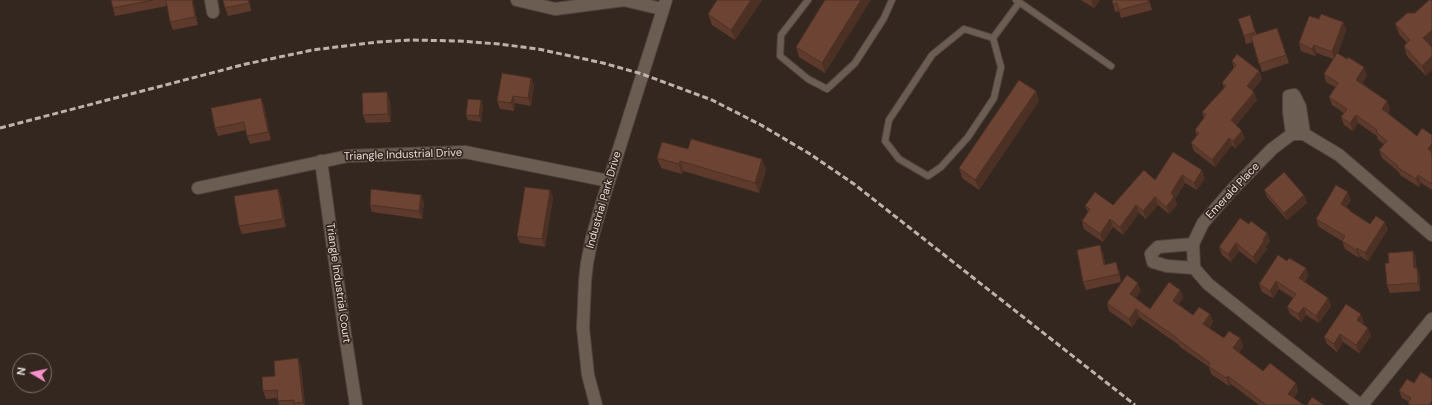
<!DOCTYPE html>
<style>
body{margin:0}
#map{position:relative;width:1432px;height:405px;overflow:hidden;background:#34271f;font-family:"DM Sans",sans-serif}
canvas{display:block}
.north{position:absolute;left:12px;top:353px;width:40px;height:40px;box-sizing:border-box;background:#34271f;border:1px solid #7b7069;border-radius:50%;rotate:279deg;font-size:11px;font-weight:700;line-height:16px;text-align:center;color:#e6ddd8}
.north::after{content:'';display:block;margin:auto;width:14px;height:18px;background:#f990ca;clip-path:polygon(50% 0,100% 100%,50% 72%,0 100%)}
</style>
<div id="map">
<canvas width="1432" height="405"></canvas>
<div class="north">N</div>
</div>
<script>
const c = document.querySelector('canvas').getContext('2d');
c.lineJoin = 'round';
function shape(rows) {
  const path = new Path2D();
  for (const r of rows) {
    path.moveTo(r[0], r[1]);
    for (let i = 2; i < r.length; i += 2) path.lineTo(r[i], r[i + 1]);
  }
  return path;
}
function stroke(path, color, width, dash) {
  c.strokeStyle = color;
  c.lineWidth = width;
  c.lineCap = dash ? 'butt' : 'round';
  c.setLineDash(dash || []);
  c.stroke(path);
}
function paint(path, color) {
  c.fillStyle = color;
  c.fill(path, 'evenodd');
}
function drawText(font, color, halo, rows, align = 'center') {
  c.font = font + ' "DM Sans",sans-serif';
  c.lineWidth = 3.5;
  c.setLineDash([]);
  c.textBaseline = 'middle';
  c.strokeStyle = halo;
  c.fillStyle = color;
  for (const [text, x, y, turn = 0] of rows) {
    c.save();
    c.translate(x, y);
    c.rotate((+turn || 0) * Math.PI / 180);
    c.textAlign = isNaN(turn) ? turn : align;
    if (halo) c.strokeText(text, 0, 0);
    c.fillText(text, 0, 0);
    c.restore();
  }
}
const service = shape([
 [808,0,781,35,780,56,808,79,827,89,855,63,884,18,892,0],
 [1016,0,1111,66],
 [993,38,964,29,932,55,889,120,885,141,899,159,928,176,941,167,968,137,994,98,1001,67,993,38,1019,3]
]);
const minor = shape([
 [211,0,213,12],
 [517,0,555,9,624,0,662,9],
 [1292,134,1289,112,1289,96,1294,95,1300,107,1304,134],
 [321,161,345,334,356,405],
 [198,188,348,156,465,152,609,181],
 [1193,244,1158,247,1151,254,1153,262,1167,266,1194,268],
 [1360,405,1208,284,1194,268,1193,244,1203,223,1231,191,1272,149,1292,134,1304,134,1339,155,1432,235],
 [1362,405,1432,319]
]);
const tertiary = shape([
 [596,405,588,375,583,328,585,281,587,263,592,238,602,203,666,0]
]);
stroke(service, '#50453e', 8);
stroke(minor, '#50453e', 14);
stroke(tertiary, '#50453e', 14);
stroke(service, '#6c5d53', 6);
stroke(minor, '#6c5d53', 12);
stroke(tertiary, '#6c5d53', 12);
stroke(shape([
 [0,128,246,64,313,50,377,42,411,40,459,41,499,44,538,49,603,63,642,74,712,100,761,125,810,154,854,184,1135,405]
]), '#bdb3ae', 3, [6, 3]);
paint(shape([
 [111,0,193,0,198,25,173,30,170,22,167,6,115,16],
 [223,0,249,0,251,11,228,16,225,8],
 [762,0,735,40,712,25,708,14],
 [825,0,825,73,799,57,796,47],
 [1081,0,1100,0,1094,8],
 [1112,0,1149,0,1152,10,1121,18,1119,11,1115,12],
 [1432,0,1432,44,1430,45,1426,76,1407,56,1404,46,1407,43,1399,34,1395,24,1415,13],
 [1250,15,1257,35,1280,36,1289,63,1262,72,1253,42,1246,44,1244,36],
 [1319,19,1343,22,1346,30,1338,53,1367,75,1362,83,1387,101,1390,109,1388,113,1417,136,1432,135,1432,190,1421,183,1419,187,1400,175,1399,172,1382,158,1379,150,1384,144,1378,140,1377,136,1358,123,1353,131,1344,125,1341,117,1344,113,1332,105,1329,97,1335,87,1326,82,1324,74,1333,59,1317,53,1315,56,1301,51,1299,43],
 [1232,61,1259,71,1262,79,1252,91,1257,100,1236,125,1245,138,1235,149,1232,145,1215,167,1194,151,1191,143,1197,136,1195,130,1204,118,1202,112,1224,88,1222,83,1234,68],
 [531,78,534,85,531,106,515,103,514,111,500,109,497,101],
 [1036,91,1039,101,979,190,962,178,959,168],
 [261,98,264,106,271,140,250,144,247,136,246,130,218,136,215,128],
 [390,100,391,122,366,123,363,115],
 [481,100,483,106,481,122,468,120,466,115],
 [688,149,766,170,759,193,683,171,682,174,661,168,657,158],
 [1173,152,1205,178,1197,190,1185,183,1175,199,1177,205,1169,214,1158,205,1146,219,1139,213,1123,235,1113,227,1103,242,1084,229,1082,221,1088,212,1085,206,1113,205,1155,180],
 [278,189,281,197,286,227,242,234,239,226],
 [550,190,553,198,545,247,520,243,517,236],
 [1264,190,1304,195,1307,203,1287,220,1267,197],
 [421,195,424,203,422,219,372,212,370,205],
 [1351,200,1346,207,1351,212,1370,224,1388,229,1368,261,1360,256,1359,258,1345,249,1342,241,1319,227,1316,219],
 [1249,224,1267,233,1270,241,1266,247,1267,249,1256,264,1239,251,1231,262,1222,255,1219,247],
 [1413,251,1416,259,1416,268,1420,276,1420,291,1390,293,1387,285,1389,263],
 [1103,253,1105,265,1119,270,1121,282,1086,290,1083,282],
 [1287,261,1306,268,1308,276,1305,282,1328,298,1331,306,1319,323,1306,315,1301,322,1290,314,1287,307,1293,298,1279,289,1273,298,1262,292,1259,284],
 [1180,290,1183,298,1178,304,1193,315,1210,314,1213,322,1209,328,1224,338,1240,338,1243,346,1239,353,1263,371,1296,383,1298,391,1294,398,1304,405,1259,405,1231,384,1229,386,1211,374,1209,367,1180,347,1179,345,1139,317,1132,327,1109,311,1107,303,1141,291,1135,298,1150,309],
 [1364,322,1363,324,1371,336,1359,353,1343,342,1337,352,1327,344,1324,337],
 [301,366,305,405,279,405,278,398,266,399,263,391,275,376],
 [1414,383,1432,405,1409,405,1408,403,1409,402,1402,398,1399,391]
]), '#5e3a2c');
paint(shape([
 [192,0,193,0,198,25,195,17],
 [751,0,762,0,735,40,731,30],
 [861,0,871,0,825,73,822,63],
 [1092,0,1100,0,1094,8,1091,1],
 [1343,22,1346,30,1335,60,1332,52],
 [1432,30,1432,44,1427,48,1423,38],
 [1314,45,1317,53,1315,56,1312,49],
 [1432,56,1432,70,1426,76,1422,66],
 [1364,67,1367,75,1359,87,1356,80],
 [1259,71,1262,79,1249,94,1247,86],
 [531,78,534,85,531,106,528,98],
 [1036,91,1039,101,979,190,975,180],
 [387,92,390,100,391,122,388,114],
 [1254,92,1257,100,1234,128,1231,120],
 [513,96,515,103,514,111,511,103],
 [261,98,264,106,271,140,268,132],
 [481,100,483,106,481,122,479,116],
 [1387,101,1390,109,1385,116,1382,109],
 [1356,115,1358,123,1353,131,1350,123],
 [1242,131,1245,138,1235,149,1233,141],
 [1229,138,1232,145,1215,167,1212,160],
 [1432,143,1432,155,1428,149],
 [762,159,766,170,759,193,755,183],
 [680,161,683,171,682,174,679,164],
 [1202,170,1205,178,1197,190,1194,183],
 [1182,175,1185,183,1175,199,1177,205,1169,214,1166,207,1171,193],
 [1418,175,1421,183,1419,187,1416,179],
 [278,189,281,197,286,227,283,219],
 [550,190,553,198,545,247,542,239],
 [1348,192,1351,200,1344,212,1341,204],
 [421,195,424,203,422,219,419,211],
 [1304,195,1307,203,1287,220,1284,213],
 [1155,197,1158,205,1146,219,1143,211],
 [1136,205,1139,213,1123,235,1120,227],
 [1110,219,1113,227,1103,242,1100,234],
 [1385,222,1388,229,1368,261,1365,253],
 [1267,233,1270,241,1266,247,1267,249,1256,264,1253,257,1263,240],
 [1236,243,1239,251,1231,262,1228,254],
 [1100,245,1103,253,1107,273,1104,265],
 [1357,248,1360,256,1359,258,1356,250],
 [1413,251,1416,259,1417,276,1414,268],
 [1116,262,1119,270,1121,282],
 [1306,268,1308,276,1302,286,1299,278],
 [1417,268,1420,276,1420,291,1418,283],
 [1276,281,1279,289,1273,298,1270,291],
 [1138,283,1141,291,1133,302,1130,294],
 [1180,290,1183,298,1176,308,1173,301],
 [1328,298,1331,306,1319,323,1316,316],
 [1304,307,1306,315,1301,322,1298,314],
 [1136,309,1139,317,1132,327,1129,319],
 [1210,314,1213,322,1206,331,1203,324],
 [1361,314,1364,322,1360,328,1357,320],
 [1368,328,1371,336,1359,353,1356,345],
 [1340,334,1343,342,1337,352,1334,344],
 [1240,338,1243,346,1236,356,1233,348],
 [298,358,301,366,305,405,304,405,303,402],
 [1228,376,1231,384,1229,386,1226,378],
 [1296,383,1298,391,1291,402,1288,394]
]), '#4c3024');
const building = shape([
 [111,0,153,0,113,8,111,0],
 [166,0,192,0,195,17,170,22,166,0],
 [223,0,248,0,249,3,225,8,223,0],
 [717,0,751,0,731,30,708,14,717,0],
 [825,0,861,0,822,63,796,47,825,0],
 [1112,0,1148,0,1149,2,1119,10,1117,3,1113,4,1112,0],
 [1429,0,1432,0,1432,30,1423,38,1432,47,1432,56,1422,66,1404,46,1410,40,1395,24,1407,13,1415,13,1429,0],
 [1321,14,1343,22,1332,52,1314,45,1312,49,1299,43,1309,16,1319,19,1321,14],
 [1250,15,1255,32,1244,36,1238,19,1250,15],
 [1277,28,1286,55,1259,64,1251,36,1277,28],
 [1337,53,1347,59,1348,57,1364,67,1356,80,1387,101,1382,109,1417,136,1422,128,1432,135,1432,143,1428,149,1432,152,1431,154,1432,154,1432,184,1418,175,1416,179,1397,167,1398,166,1379,150,1387,141,1376,132,1377,130,1356,115,1350,123,1341,117,1347,109,1329,97,1338,83,1324,74,1337,53],
 [1237,54,1259,71,1247,86,1254,92,1231,120,1242,131,1233,141,1229,138,1212,160,1191,143,1199,133,1195,130,1206,115,1202,112,1226,86,1222,83,1236,65,1232,61,1237,54],
 [502,73,531,78,528,98,513,96,511,103,497,101,502,73],
 [1019,80,1036,91,975,180,959,168,1019,80],
 [387,92,388,114,363,115,362,93,387,92],
 [261,98,268,132,247,136,244,122,215,128,211,108,261,98],
 [468,99,481,100,479,116,466,115,468,99],
 [691,139,762,159,755,183,680,161,679,164,657,158,662,142,688,149,691,139],
 [1173,152,1202,170,1194,183,1182,175,1171,193,1174,197,1166,207,1155,197,1143,211,1136,205,1120,227,1110,219,1100,234,1082,221,1090,209,1085,206,1095,192,1113,205,1144,170,1155,180,1173,152],
 [1284,172,1304,195,1284,213,1264,190,1284,172],
 [1336,185,1348,192,1341,204,1350,210,1350,211,1370,224,1376,216,1385,222,1365,253,1357,248,1356,250,1342,241,1345,236,1316,219,1336,185],
 [525,187,550,190,542,239,517,236,525,187],
 [278,189,283,219,239,226,234,196,278,189],
 [371,189,421,195,419,211,370,205,371,189],
 [1240,218,1249,224,1251,221,1267,233,1263,240,1264,241,1253,257,1236,243,1228,254,1219,247,1240,218],
 [1100,245,1104,265,1116,262,1119,274,1083,282,1077,250,1100,245],
 [1413,251,1414,268,1417,268,1418,283,1387,285,1385,263,1389,263,1388,253,1413,251],
 [1278,255,1287,261,1289,258,1306,268,1299,278,1328,298,1316,316,1304,307,1298,314,1287,307,1296,294,1276,281,1270,291,1259,284,1278,255],
 [1127,275,1138,283,1130,294,1150,309,1169,282,1180,290,1173,301,1193,315,1199,307,1210,314,1203,324,1224,338,1229,331,1240,338,1233,348,1263,371,1270,363,1296,383,1288,394,1304,405,1266,405,1228,376,1226,378,1208,366,1210,363,1177,339,1177,338,1136,309,1129,319,1107,303,1127,275],
 [1346,304,1361,314,1357,320,1368,328,1356,345,1340,334,1334,344,1324,337,1346,304],
 [298,358,303,402,294,403,294,400,278,401,277,390,263,391,262,377,275,376,274,361,298,358],
 [1421,372,1432,379,1432,401,1429,405,1411,405,1408,403,1411,398,1399,391,1407,379,1414,383,1421,372],
 [1312,397,1324,405,1307,405,1312,397]
]);
paint(building, '#6d4433');
stroke(building, '#4c3024', 1);
drawText('11px', '#e6ddd8', '#34271f', [
 ["Triangle Industrial Drive",403,155,-2],
 ["Emerald Place",1233,191,-47],
 ["Industrial Park Drive",604,200,-74],
 ["Triangle Industrial Court",338,283,82]
]);
</script>
